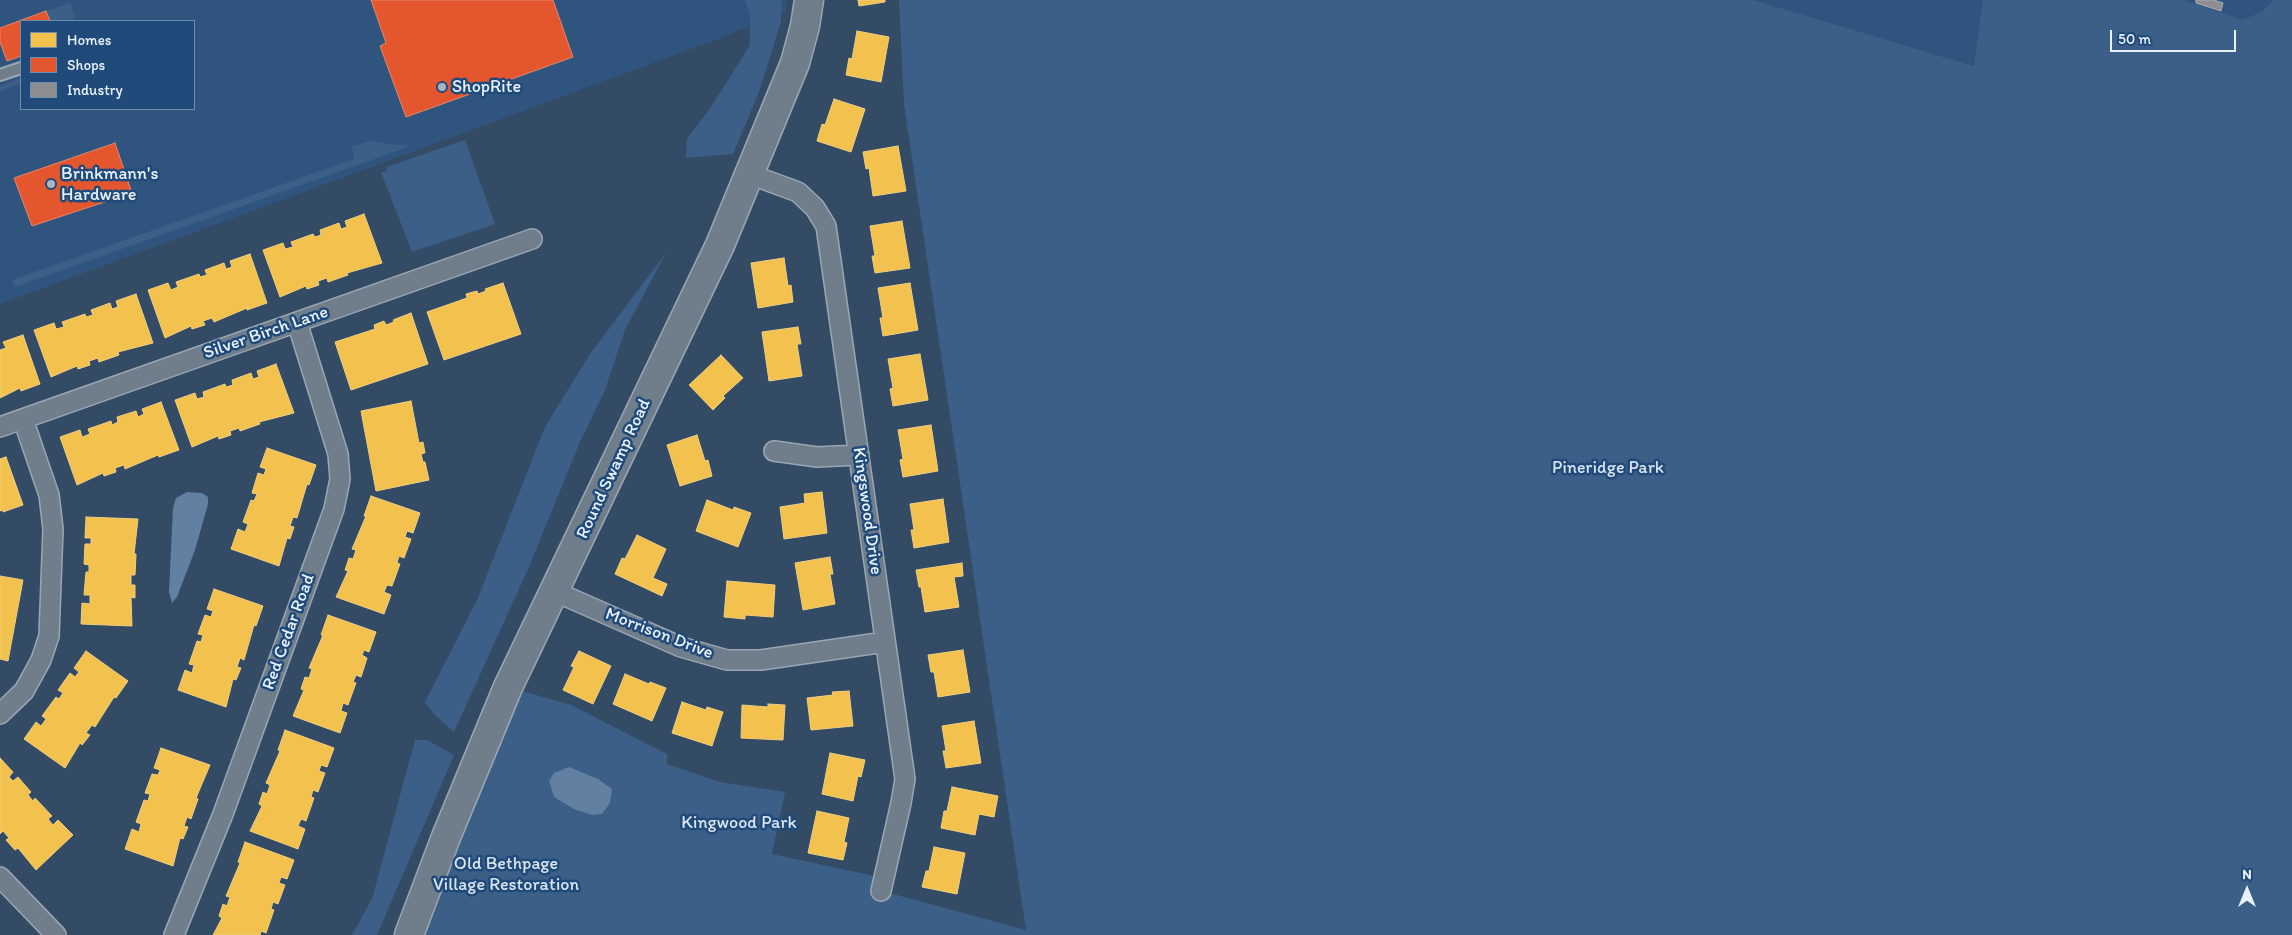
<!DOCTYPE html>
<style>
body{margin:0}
#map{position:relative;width:2292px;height:935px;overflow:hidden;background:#344b65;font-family:Itim,sans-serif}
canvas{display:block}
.legend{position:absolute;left:20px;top:20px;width:175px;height:90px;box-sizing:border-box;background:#1f4a7a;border:1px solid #6f8dac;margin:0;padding:6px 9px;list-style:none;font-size:15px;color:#e8f1f8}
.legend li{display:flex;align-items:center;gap:10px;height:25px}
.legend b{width:25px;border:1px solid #6f8dac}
.north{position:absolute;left:2222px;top:865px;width:50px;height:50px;-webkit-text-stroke:4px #1f4a7a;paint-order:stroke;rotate:0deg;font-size:14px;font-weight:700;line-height:20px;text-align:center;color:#e8f1f8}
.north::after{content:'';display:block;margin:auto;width:18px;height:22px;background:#e8f1f8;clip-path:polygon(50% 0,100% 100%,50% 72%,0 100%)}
.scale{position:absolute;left:2110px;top:30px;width:126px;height:22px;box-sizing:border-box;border:2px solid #e8f1f8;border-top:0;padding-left:6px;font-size:15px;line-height:18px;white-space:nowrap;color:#e8f1f8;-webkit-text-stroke:4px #1f4a7a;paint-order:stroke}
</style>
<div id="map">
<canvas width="2292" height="935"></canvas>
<ul class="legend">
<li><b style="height:14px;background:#f2c14e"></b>Homes</li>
<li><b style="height:14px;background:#e4572e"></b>Shops</li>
<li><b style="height:14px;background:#8d8d92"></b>Industry</li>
</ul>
<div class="north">N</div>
<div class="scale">50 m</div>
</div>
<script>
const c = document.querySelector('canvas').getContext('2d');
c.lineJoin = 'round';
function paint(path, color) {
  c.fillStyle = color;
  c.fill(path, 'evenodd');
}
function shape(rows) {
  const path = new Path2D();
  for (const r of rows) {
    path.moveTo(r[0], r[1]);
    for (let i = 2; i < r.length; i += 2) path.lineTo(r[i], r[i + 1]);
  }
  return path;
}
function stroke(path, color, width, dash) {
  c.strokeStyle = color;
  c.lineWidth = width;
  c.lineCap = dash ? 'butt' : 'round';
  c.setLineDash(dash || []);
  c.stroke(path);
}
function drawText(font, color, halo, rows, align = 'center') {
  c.font = font + ' Itim,sans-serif';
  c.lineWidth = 5;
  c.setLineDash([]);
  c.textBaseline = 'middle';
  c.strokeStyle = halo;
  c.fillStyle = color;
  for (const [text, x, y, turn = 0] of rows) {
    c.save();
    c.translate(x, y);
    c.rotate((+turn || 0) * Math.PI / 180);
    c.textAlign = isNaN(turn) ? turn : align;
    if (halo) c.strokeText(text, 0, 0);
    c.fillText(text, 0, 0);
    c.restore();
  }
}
paint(shape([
 [0,0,786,0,786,11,718,39,0,304],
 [21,21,194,21,194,109,21,109],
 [1748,0,2004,0,1979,67],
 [2133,0,2278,0,2259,35]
]), '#2f557f');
paint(shape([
 [745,0,781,0,781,22,759,92,733,154,686,158,687,139,711,107,750,45,750,15],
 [899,0,1753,0,1974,66,1983,0,2184,0,2242,20,2262,12,2273,0,2292,0,2292,935,415,935,508,687,571,705,667,754,667,764,720,782,785,792,772,854,884,878,882,891,1026,930,904,104],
 [70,3,76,21,50,21,46,11],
 [21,78,21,83,0,91,0,86],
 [465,140,495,224,412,252,381,172,387,171,386,167],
 [371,141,396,145,407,144,408,147,15,287,12,280,354,159,352,146],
 [666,253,625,330,605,390,580,442,529,567,454,732,434,714,425,702,477,600,545,427,590,354],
 [415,740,427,740,454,755,377,935,352,935,372,899]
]), '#3b5f87');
paint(shape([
 [187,492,202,493,208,497,208,504,195,550,177,597,172,603,169,592,173,508,176,498],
 [569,767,598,779,612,789,610,803,602,814,592,815,574,809,554,797,549,781,554,773]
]), '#6280a1');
const homes = shape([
 [858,0,885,0,885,2,859,6,858,0],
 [857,31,889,37,881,82,846,75,849,58,852,59,857,31],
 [834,99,865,109,851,152,817,141,822,124,825,125,834,99],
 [898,146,906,191,873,196,869,168,866,169,863,152,898,146],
 [364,214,382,263,347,273,348,275,328,282,327,278,318,281,319,285,307,289,306,286,280,297,263,250,283,243,285,249,293,247,291,242,313,234,315,237,321,235,320,230,339,223,341,229,347,227,345,221,364,214],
 [902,221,910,268,875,273,872,256,875,256,870,226,902,221],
 [250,254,267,303,247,310,247,308,214,322,212,318,203,321,205,325,192,329,191,326,165,338,148,290,168,283,171,290,178,287,176,282,199,274,200,277,207,275,205,270,224,263,226,269,232,267,230,261,250,254],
 [784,258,788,286,791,285,793,302,758,308,751,263,784,258],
 [503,283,521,334,444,360,427,312,467,298,466,294,477,291,478,294,486,291,485,289,503,283],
 [910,283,918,330,883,336,880,318,883,318,878,288,910,283],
 [136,294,153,343,118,352,119,355,99,362,98,358,89,361,90,365,78,369,77,366,51,377,34,330,54,323,56,329,64,327,62,322,85,314,86,317,93,315,91,310,110,303,112,309,118,307,116,301,136,294],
 [411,313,428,364,351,390,335,342,375,329,374,325,384,321,386,325,394,322,393,320,411,313],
 [798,327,801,344,797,344,802,376,769,381,762,332,798,327],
 [23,335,40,384,21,391,20,388,0,398,0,350,6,348,3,342,23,335],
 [920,354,928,400,893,406,890,389,893,388,888,359,920,354],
 [721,355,743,378,723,396,725,398,713,410,689,385,721,355],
 [276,364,294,413,259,422,260,424,240,431,239,428,230,431,231,435,219,439,218,436,192,447,175,400,195,393,197,399,204,397,203,392,225,384,226,387,233,385,232,380,251,373,253,379,259,377,257,371,276,364],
 [411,401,419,443,423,442,425,453,421,454,423,462,425,462,429,480,376,491,361,411,411,401],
 [161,402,179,450,159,457,158,455,125,469,124,465,115,468,116,472,104,476,103,473,77,485,60,437,80,430,82,437,90,434,88,429,111,421,112,425,118,422,117,417,136,411,138,417,144,414,142,409,161,402],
 [931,425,938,471,903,477,900,460,903,459,898,430,931,425],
 [697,435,705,461,708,460,712,476,680,486,667,445,697,435],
 [267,448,316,465,309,485,307,484,297,518,293,517,290,526,294,527,290,539,287,538,279,566,231,549,238,529,245,532,248,524,243,522,251,500,254,501,257,494,252,493,258,473,264,475,266,469,260,467,267,448],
 [6,457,23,505,3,512,3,510,0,511,0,459,6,457],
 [822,492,827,533,784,539,780,507,805,503,804,494,822,492],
 [371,496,420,513,413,533,407,531,405,537,411,539,404,558,399,556,397,563,400,564,392,586,387,585,384,592,391,595,384,614,336,597,348,571,345,570,349,558,353,559,356,550,352,549,366,516,364,516,371,496],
 [943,499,949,542,914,548,911,530,914,530,910,504,943,499],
 [707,500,733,510,734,507,751,513,738,547,696,531,707,500],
 [86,517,138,519,134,554,136,554,135,575,131,575,131,585,135,585,135,598,131,597,132,626,81,624,82,603,90,604,90,595,84,595,86,572,89,572,89,565,84,564,85,544,91,544,91,538,85,538,86,517],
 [637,535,666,549,653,578,667,584,662,596,615,574,622,558,625,559,637,535],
 [830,557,833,574,830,574,835,604,803,610,795,563,830,557],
 [962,563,963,576,954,577,959,607,925,612,921,587,919,587,916,570,962,563],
 [0,576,23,580,8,661,0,659,0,576],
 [727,581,775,585,773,617,745,615,745,619,724,617,727,581],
 [214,589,263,606,256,626,254,625,244,660,240,658,237,667,241,668,236,680,233,679,226,707,178,690,185,670,192,673,194,665,189,664,197,641,201,642,203,635,198,634,205,615,211,617,213,611,207,609,214,589],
 [328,615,376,632,369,652,364,650,362,655,367,658,361,677,356,675,353,682,356,683,348,705,343,703,341,711,347,713,340,733,293,716,304,690,301,689,305,677,309,678,312,669,309,668,323,635,321,635,328,615],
 [963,650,970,692,938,697,934,672,931,672,928,655,963,650],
 [86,651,128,681,116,698,114,697,95,727,92,725,86,733,90,735,82,745,80,743,65,768,24,739,36,722,41,726,46,719,42,716,56,697,59,699,63,693,58,690,70,673,75,677,79,672,74,668,86,651],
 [579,651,611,666,593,704,563,690,574,667,571,666,579,651],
 [625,674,649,684,650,682,666,688,652,721,613,704,625,674],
 [849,691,853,726,811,730,807,698,833,695,832,692,849,691],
 [682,702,706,710,707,707,723,712,712,746,672,733,682,702],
 [768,704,785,705,783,740,741,738,742,705,768,707,768,704],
 [974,721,981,763,946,768,943,751,946,751,942,726,974,721],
 [285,730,334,748,327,767,321,765,319,771,325,773,318,792,313,790,311,797,314,798,306,821,301,819,298,826,305,829,298,849,250,831,262,806,259,804,263,792,267,794,270,785,266,783,280,751,278,750,285,730],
 [161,748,210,765,196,798,198,799,191,819,187,817,184,826,188,827,183,839,180,838,173,866,125,849,132,829,139,832,141,824,136,822,144,800,148,801,150,794,145,793,152,774,158,775,160,770,154,768,161,748],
 [830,753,865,760,861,777,858,776,853,801,822,794,830,753],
 [0,758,13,772,9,777,13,781,18,777,31,792,28,795,33,801,35,798,52,816,48,819,53,825,58,820,73,835,36,870,18,848,15,850,6,840,9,838,3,831,0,834,0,758],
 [952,787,998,796,994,817,979,814,975,835,941,828,944,811,947,811,952,787],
 [817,811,849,818,844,842,847,843,843,860,808,853,817,811],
 [245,842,294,860,287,879,281,877,279,883,285,885,278,904,273,902,271,909,274,910,266,933,261,931,260,935,213,935,222,918,219,916,223,904,227,906,230,897,226,896,240,863,238,862,245,842],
 [934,847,965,853,957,894,922,887,926,871,929,871,934,847]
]);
paint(homes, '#f2c14e');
stroke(homes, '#efcf81', 1);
const shops = shape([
 [371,0,553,0,573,57,406,117,380,46,386,43,371,0],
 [46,11,50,21,21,21,21,56,7,61,0,42,0,28,46,11],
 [115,143,132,193,32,226,14,178,115,143]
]);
paint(shops, '#e4572e');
stroke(shops, '#e5856b', 1);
const industry = shape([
 [2196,0,2214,0,2223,3,2221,11,2196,3,2196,0]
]);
paint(industry, '#8d8d92');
stroke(industry, '#a8abb1', 1);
const lane = shape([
 [0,75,21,68]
]);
const street = shape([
 [749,174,798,192,815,208,826,226,905,779,901,803,881,891],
 [0,427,532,239],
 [774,451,817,457,859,455],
 [556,592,681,647,727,660,761,660,885,642],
 [0,714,24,691,41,660,49,636,53,529,49,495,23,419],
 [0,877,56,935],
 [174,935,223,814,334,509,340,479,338,454,297,322]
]);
const secondary = shape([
 [409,935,446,837,508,687,720,245,795,63,805,26,809,0]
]);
stroke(lane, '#9aa6b3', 14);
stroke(street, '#9aa6b3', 22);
stroke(secondary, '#9aa6b3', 31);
stroke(lane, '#707e8c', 10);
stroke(street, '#707e8c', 19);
stroke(secondary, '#707e8c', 28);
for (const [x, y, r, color] of [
 [442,87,5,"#a9b7c5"],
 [51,184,5,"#a9b7c5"]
]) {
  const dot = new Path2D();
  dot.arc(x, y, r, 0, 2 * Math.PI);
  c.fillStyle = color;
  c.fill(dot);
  stroke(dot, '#1f4a7a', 2);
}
drawText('18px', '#e8f1f8', '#1f4a7a', [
 ["ShopRite",452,87],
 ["Brinkmann's",61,174],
 ["Hardware",61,195]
], 'left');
drawText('18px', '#e8f1f8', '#1f4a7a', [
 ["Silver Birch Lane",266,333,-19],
 ["Round Swamp Road",614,469,-65],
 ["Kingswood Drive",867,511,82],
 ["Red Cedar Road",289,632,-70],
 ["Morrison Drive",659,634,21]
]);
drawText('18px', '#d7e3ed', '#1f4a7a', [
 ["Pineridge Park",1608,468],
 ["Kingwood Park",739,823],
 ["Old Bethpage",506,864],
 ["Village Restoration",506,885]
]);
</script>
